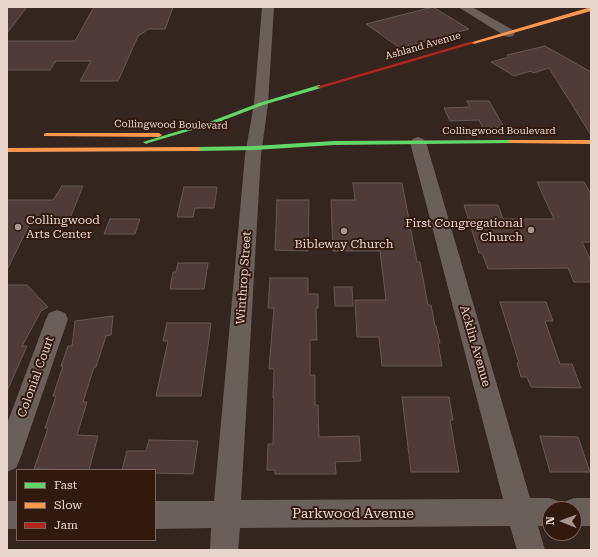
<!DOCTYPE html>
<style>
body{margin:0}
#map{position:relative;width:598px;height:557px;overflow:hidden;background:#34261f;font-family:"Roboto Serif",serif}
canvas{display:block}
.frame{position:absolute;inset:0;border:8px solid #e7d5ce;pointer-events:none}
.legend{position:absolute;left:16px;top:469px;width:140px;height:72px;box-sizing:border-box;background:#31190e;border:1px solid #7a645b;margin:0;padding:5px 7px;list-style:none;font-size:12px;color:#e7d5ce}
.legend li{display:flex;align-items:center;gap:8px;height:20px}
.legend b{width:20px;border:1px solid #7a645b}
.north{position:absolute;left:542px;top:501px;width:40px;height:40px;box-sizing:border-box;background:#31190e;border:1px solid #7a645b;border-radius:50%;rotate:271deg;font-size:11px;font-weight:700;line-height:16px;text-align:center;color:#e7d5ce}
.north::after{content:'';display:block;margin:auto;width:14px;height:18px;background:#a89891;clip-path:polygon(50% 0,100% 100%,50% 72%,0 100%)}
</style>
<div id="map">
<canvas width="598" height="557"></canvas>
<div class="frame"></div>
<ul class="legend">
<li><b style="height:5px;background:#63d668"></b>Fast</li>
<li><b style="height:5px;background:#ff974d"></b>Slow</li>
<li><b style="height:5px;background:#b3261e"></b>Jam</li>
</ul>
<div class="north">N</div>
</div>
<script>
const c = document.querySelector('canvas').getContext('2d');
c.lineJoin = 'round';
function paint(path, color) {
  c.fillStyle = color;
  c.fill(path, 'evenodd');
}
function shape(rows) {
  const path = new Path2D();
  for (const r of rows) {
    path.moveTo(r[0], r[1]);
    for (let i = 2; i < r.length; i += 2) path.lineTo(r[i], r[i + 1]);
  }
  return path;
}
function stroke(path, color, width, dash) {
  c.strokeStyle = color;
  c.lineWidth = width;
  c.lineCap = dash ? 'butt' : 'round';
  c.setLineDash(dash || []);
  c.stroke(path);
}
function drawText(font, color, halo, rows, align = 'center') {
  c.font = font + ' "Roboto Serif",serif';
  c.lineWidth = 4;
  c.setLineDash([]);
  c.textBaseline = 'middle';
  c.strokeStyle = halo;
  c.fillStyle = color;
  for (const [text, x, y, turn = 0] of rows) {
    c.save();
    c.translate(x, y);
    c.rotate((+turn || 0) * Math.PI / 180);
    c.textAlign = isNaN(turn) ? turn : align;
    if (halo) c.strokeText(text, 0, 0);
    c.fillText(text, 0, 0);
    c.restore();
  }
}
const building = shape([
 [7,7,27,7,7,33,7,7],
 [94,7,173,7,165,29,149,29,138,36,118,81,80,81,91,61,56,61,50,70,7,70,7,41,75,41,94,7],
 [433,7,469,29,400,48,366,24,433,7],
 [545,46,591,72,591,135,549,68,533,73,531,71,514,76,491,62,509,57,507,55,545,46],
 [467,101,489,101,504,127,483,128,479,120,450,121,444,108,470,107,467,101],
 [537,182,584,182,591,194,591,242,582,242,591,261,591,282,574,282,568,268,488,269,482,253,479,253,464,205,498,205,503,219,554,219,537,182],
 [353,183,402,183,417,262,420,262,428,305,431,305,435,326,436,326,440,343,438,343,442,366,382,366,379,337,357,337,355,300,386,300,380,251,333,251,331,200,355,200,353,183],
 [62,186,83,186,68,223,30,223,7,270,7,200,53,200,62,186],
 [184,187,217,187,214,208,195,208,193,217,177,217,184,187],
 [277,200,309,200,308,251,275,250,277,200],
 [110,219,140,219,135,234,104,234,110,219],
 [178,263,208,263,204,289,170,289,173,272,176,272,178,263],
 [270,278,308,278,308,294,318,294,318,308,316,308,317,340,310,340,310,375,315,375,315,405,318,405,319,437,359,436,361,461,335,462,336,474,275,474,275,470,267,470,268,444,273,444,274,398,273,398,274,369,269,369,274,308,268,308,270,278],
 [7,285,27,285,48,307,41,311,22,346,27,346,7,391,7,285],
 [334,287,352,287,353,306,335,306,334,287],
 [500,302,546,302,553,321,545,321,560,364,572,364,581,388,531,387,527,377,521,377,517,363,519,363,500,302],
 [113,316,111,335,106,336,96,367,94,367,83,402,87,402,77,435,98,436,89,470,34,469,48,428,45,428,56,396,53,396,63,366,61,366,68,346,72,346,75,321,113,316],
 [167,323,211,323,201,396,156,396,168,341,163,341,167,323],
 [402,397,449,397,453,420,450,420,459,472,411,472,402,397],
 [540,436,578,437,590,472,550,472,540,436],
 [149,440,198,441,193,474,155,473,155,470,122,470,127,451,146,451,149,440]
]);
paint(building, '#4f3b37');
stroke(building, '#665955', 1);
paint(shape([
 [262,7,274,7,268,104,261,155,241,500,503,499,410,142,413,139,418,137,423,139,426,142,530,498,550,498,560,502,562,508,564,502,574,498,591,498,591,526,574,526,574,509,550,509,550,526,538,526,545,550,517,550,510,526,240,528,238,550,210,550,211,528,155,529,155,501,214,501,245,155,254,104,262,7],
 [458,7,472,7,513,30,515,33,513,36,509,37,505,36,458,7],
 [57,310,65,313,68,319,20,459,16,468,7,472,7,424,46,319,49,313,57,310],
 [7,501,17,501,17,529,7,529,7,501]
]), '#6b5f5a');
paint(shape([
 [319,85,322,87,321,88,263,105,216,123,148,143,146,144,143,142,212,121,259,103,319,85],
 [511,140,513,141,513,143,334,145,254,150,197,151,193,149,197,147,254,146,334,141,511,140]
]), '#63d668');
paint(shape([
 [591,7,591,11,474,44,469,43,591,7],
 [46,133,159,133,162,135,159,137,44,136,44,134,46,133],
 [511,140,591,140,591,144,509,143,509,141,511,140],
 [197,147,200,147,200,151,7,152,7,148,197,147]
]), '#ff974d');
paint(shape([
 [470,42,475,43,321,88,316,87,470,42]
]), '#b3261e');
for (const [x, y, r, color] of [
 [18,227,4,"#a89891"],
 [531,230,4,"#a89891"],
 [344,231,4,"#a89891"]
]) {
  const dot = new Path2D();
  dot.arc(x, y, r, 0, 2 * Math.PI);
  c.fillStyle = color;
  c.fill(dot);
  stroke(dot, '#31190e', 1.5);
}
drawText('10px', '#e7d5ce', '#31190e', [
 ["Ashland Avenue",423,46,-16],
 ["Collingwood Boulevard",171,125,1],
 ["Collingwood Boulevard",499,131]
]);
drawText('12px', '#e7d5ce', '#31190e', [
 ["Collingwood",26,220],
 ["Arts Center",26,234],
 ["First Congregational",523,223,"right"],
 ["Church",523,237,"right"],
 ["Bibleway Church",344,244,"center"]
], 'left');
drawText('12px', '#e7d5ce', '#31190e', [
 ["Winthrop Street",244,278,-86],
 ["Acklin Avenue",475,346,74],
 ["Colonial Court",36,377,-70]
]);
drawText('14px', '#e7d5ce', '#31190e', [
 ["Parkwood Avenue",353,514]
]);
</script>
